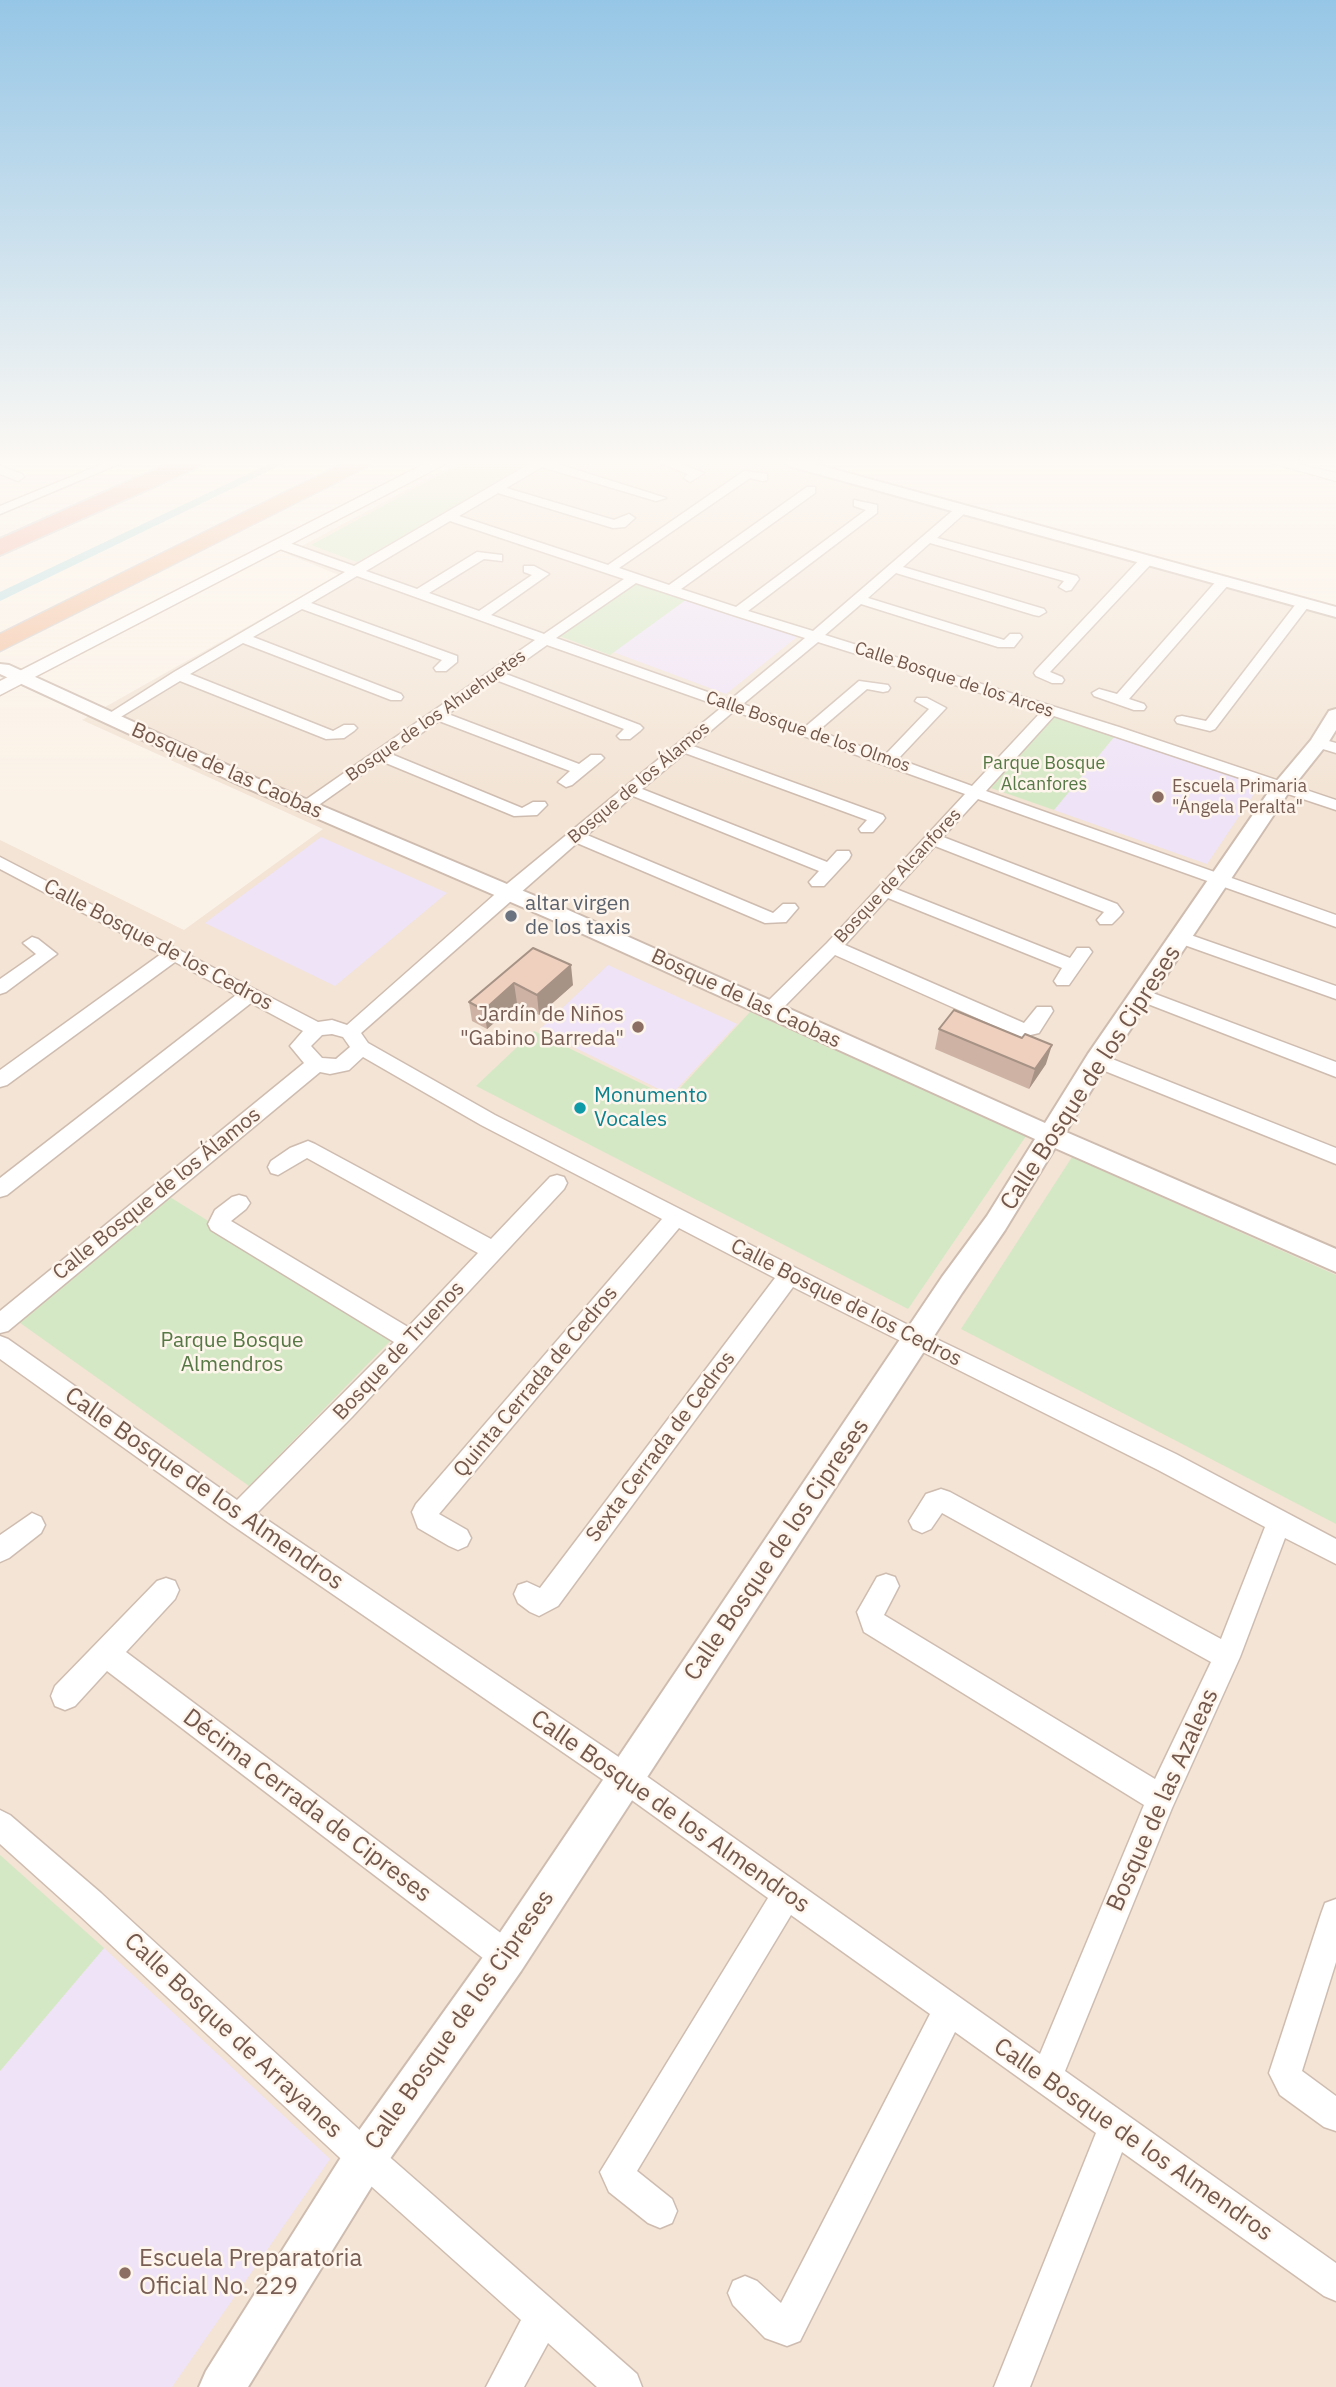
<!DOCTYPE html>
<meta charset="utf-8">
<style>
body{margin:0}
canvas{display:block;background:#fbf2e7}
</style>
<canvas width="1336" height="2387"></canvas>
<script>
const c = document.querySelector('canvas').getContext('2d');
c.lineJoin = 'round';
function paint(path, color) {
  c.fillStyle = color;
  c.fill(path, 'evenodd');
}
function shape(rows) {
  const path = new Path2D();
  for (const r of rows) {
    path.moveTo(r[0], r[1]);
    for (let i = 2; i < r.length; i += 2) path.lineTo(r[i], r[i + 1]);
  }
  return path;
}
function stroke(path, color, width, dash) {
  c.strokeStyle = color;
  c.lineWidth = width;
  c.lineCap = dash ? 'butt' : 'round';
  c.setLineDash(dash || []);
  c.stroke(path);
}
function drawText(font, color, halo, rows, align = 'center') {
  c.font = font + ' "IBM Plex Sans",sans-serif';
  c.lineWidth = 5;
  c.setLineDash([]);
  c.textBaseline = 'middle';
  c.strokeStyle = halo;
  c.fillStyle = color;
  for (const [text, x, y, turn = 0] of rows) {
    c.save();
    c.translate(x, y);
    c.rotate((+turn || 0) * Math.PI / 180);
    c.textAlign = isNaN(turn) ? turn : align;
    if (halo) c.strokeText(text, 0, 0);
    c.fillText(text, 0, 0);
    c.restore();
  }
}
paint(shape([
 [457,463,809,463,1336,607,1336,2387,0,2387,0,840,184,930,323,829,82,720,339,575,287,554]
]), '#f3e4d5');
paint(shape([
 [687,599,798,636,726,694,613,652],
 [1114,737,1260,785,1207,864,1054,810],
 [321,837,447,893,335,986,205,923],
 [608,965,737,1024,671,1095,539,1030],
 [104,1948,330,2159,172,2387,0,2387,0,2071]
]), '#efe3f8');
paint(shape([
 [462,463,530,463,357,562,311,545],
 [637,581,687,599,610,655,559,636],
 [1052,717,1114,737,1054,810,991,788],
 [750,1012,1026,1136,908,1309,476,1086,534,1031,671,1098],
 [1072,1157,1336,1275,1336,1524,961,1329],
 [165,1194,394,1337,249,1486,16,1320],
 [0,1855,104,1948,0,2071]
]), '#d5e8c5');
paint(shape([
 [271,463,285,463,0,601,0,592,271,463]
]), '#bce0e4');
const minor = shape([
 [105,463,121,463,0,514,0,506,105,463],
 [531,463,554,463,666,498,656,501,542,467,506,488,614,520,629,514,635,518,625,527,613,528,498,493,459,516,608,565,744,471,767,474,767,480,763,481,750,478,619,568,669,585,807,487,815,487,815,493,681,589,736,607,866,510,854,506,854,500,877,505,877,513,748,611,813,631,958,506,966,506,966,512,937,538,1077,576,1079,579,1071,590,1066,591,1059,587,1064,581,930,543,903,567,1044,609,1046,612,1039,616,1034,615,896,573,868,598,1004,640,1010,634,1020,634,1022,637,1014,647,998,647,861,604,825,635,1119,727,1336,800,1336,810,1054,716,986,791,1336,915,1336,927,978,799,943,837,1117,904,1123,912,1120,916,1112,924,1100,924,1097,920,1104,912,935,846,896,889,1070,958,1077,948,1089,948,1092,952,1069,985,1057,985,1054,981,1062,968,888,898,845,945,1024,1023,1037,1007,1051,1007,1053,1011,1039,1033,1022,1037,1015,1035,835,955,778,1013,771,1015,764,1013,762,1009,764,1005,827,943,965,794,734,711,693,746,883,815,885,818,883,821,873,832,861,832,859,829,867,820,685,753,642,789,827,862,837,851,849,851,851,855,849,859,824,886,812,886,809,882,819,871,633,796,587,835,773,913,783,904,795,904,798,908,786,922,765,923,577,843,361,1033,368,1043,495,1115,924,1333,1176,1454,1336,1539,1336,1564,1285,1538,1240,1657,1172,1808,1065,2071,1336,2263,1336,2301,1324,2296,1122,2152,1030,2387,994,2387,1096,2133,955,2032,800,2341,787,2346,765,2338,733,2305,728,2293,733,2281,745,2276,757,2281,781,2303,930,2014,791,1915,637,2171,672,2199,677,2211,672,2223,660,2228,648,2223,609,2192,600,2172,768,1898,615,1788,229,1523,0,1359,0,1336,8,1339,237,1500,394,1342,211,1230,208,1224,215,1210,232,1197,239,1195,246,1197,250,1203,246,1209,231,1221,408,1327,478,1253,307,1158,278,1175,271,1173,268,1167,271,1161,290,1148,308,1141,315,1144,491,1239,550,1177,557,1175,564,1177,567,1183,564,1189,352,1417,257,1513,635,1768,1040,2054,1144,1805,864,1632,857,1612,877,1577,886,1574,895,1577,899,1586,884,1615,1155,1779,1211,1662,942,1513,931,1529,922,1533,913,1529,909,1521,926,1494,941,1489,950,1492,1221,1639,1265,1527,1158,1470,793,1287,558,1606,539,1616,530,1612,518,1603,514,1594,518,1585,527,1582,540,1588,775,1278,679,1228,439,1514,467,1530,471,1538,467,1546,458,1550,449,1546,418,1528,412,1512,416,1504,662,1219,481,1125,363,1057,349,1070,330,1074,320,1072,8,1331,0,1333,0,1311,304,1063,290,1046,303,1031,251,1003,7,1195,0,1197,0,1178,236,995,175,962,7,1085,0,1087,0,1070,161,954,0,869,0,857,318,1022,332,1020,347,1025,502,888,722,707,547,645,506,674,640,725,643,728,640,731,630,739,620,739,617,736,624,729,496,680,448,714,579,764,591,755,601,755,604,758,601,761,572,785,566,787,558,782,570,771,439,721,391,754,522,808,533,802,545,802,547,805,537,815,514,816,381,761,313,809,301,809,299,806,301,803,535,640,357,576,311,603,457,656,457,662,446,671,436,671,434,668,442,660,302,609,253,637,401,694,403,697,401,700,391,700,243,643,190,674,333,731,344,725,354,725,357,728,354,731,344,738,326,739,180,681,114,721,109,722,102,718,174,672,345,572,274,547,274,541,284,541,354,566,531,463],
 [450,521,624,579,544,634,491,615,549,574,534,566,524,566,524,572,532,575,479,611,429,593,484,559,502,561,502,555,477,552,417,589,366,571,450,521],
 [636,583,733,615,805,638,730,700,556,638,636,583],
 [818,642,1041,712,972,786,898,759,946,708,927,698,917,698,915,701,929,709,885,755,818,731,867,689,883,692,888,691,890,688,888,685,859,681,805,727,743,704,818,642],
 [332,1034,343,1037,350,1047,336,1059,322,1058,311,1046,322,1035,332,1034],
 [660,463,678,463,704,473,690,482,684,478,688,474,660,463],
 [1272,463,1293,463,1336,473,1336,481,1272,463],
 [0,466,22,474,24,477,18,481,0,474,0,466],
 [1147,556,1153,560,1152,563,1050,672,1062,677,1064,680,1062,683,1052,683,1036,676,1034,673,1036,670,1142,557,1147,556],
 [1224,577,1229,578,1229,584,1129,699,1144,704,1146,707,1144,710,1134,710,1094,696,1092,693,1099,689,1117,694,1219,578,1224,577],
 [1304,599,1311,603,1215,729,1210,731,1177,723,1175,720,1177,717,1182,716,1206,721,1299,600,1304,599],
 [1318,738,1336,743,1336,753,1313,746,1310,743,1318,738],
 [1182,932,1336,986,1336,999,1176,942,1173,938,1176,934,1182,932],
 [32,937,38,939,57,954,6,992,0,994,0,979,36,954,23,943,32,937],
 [1142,989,1336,1062,1336,1077,1135,999,1133,995,1135,991,1142,989],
 [1097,1053,1336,1148,1336,1164,1090,1065,1087,1060,1090,1055,1097,1053],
 [32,1513,41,1517,45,1525,41,1533,9,1558,0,1562,0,1535,32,1513],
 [166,1578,175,1581,179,1590,175,1599,126,1652,518,1946,522,1957,518,1968,507,1972,496,1968,107,1671,75,1706,65,1710,55,1706,51,1696,55,1686,157,1581,166,1578],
 [0,1810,10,1815,101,1893,377,2146,637,2374,642,2387,597,2387,548,2343,524,2387,486,2387,521,2320,353,2170,79,1915,0,1844,0,1810],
 [1336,1899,1336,1962,1302,2071,1336,2096,1336,2131,1324,2127,1280,2095,1269,2073,1321,1914,1325,1903,1336,1899]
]);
const tertiary = shape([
 [787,463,811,463,1336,607,1336,617,789,466,787,463],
 [0,664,9,665,256,778,566,909,1045,1123,1088,1054,1274,784,1311,740,1329,711,1336,709,1336,730,1328,743,1289,792,1106,1066,1066,1132,1336,1249,1336,1272,1055,1148,1005,1230,962,1293,521,1971,380,2173,248,2387,199,2387,206,2371,350,2143,493,1943,942,1277,987,1216,1035,1139,550,919,242,786,0,674,0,664]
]);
const secondary = shape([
 [426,463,447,463,0,695,0,681,426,463]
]);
const trunk = shape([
 [344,463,370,463,367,467,0,651,0,634,344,463]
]);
const motorway = shape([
 [170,463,199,463,196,468,0,555,0,539,170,463]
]);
stroke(minor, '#cfbcb0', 3);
stroke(tertiary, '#cfbcb0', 4);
stroke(secondary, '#d1bbae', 3);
stroke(trunk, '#d8d0cd', 3);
stroke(motorway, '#d8d0cd', 4);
paint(minor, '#fff');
paint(tertiary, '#fff');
paint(secondary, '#fff');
paint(trunk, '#f4c2a2');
paint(motorway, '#f2b2a1');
paint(shape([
 [533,948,573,985,539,1015,517,1003,487,1029,472,1021,469,1002],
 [939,1029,1046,1064,1029,1089,935,1049]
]), '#ceb3a4');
paint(shape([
 [571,965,573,985,539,1015,537,995],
 [514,983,517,1003,487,1029,484,1010],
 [1052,1045,1046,1064,1029,1089,1035,1069]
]), '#a79286');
const building = shape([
 [533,948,571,965,537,995,514,983,484,1010,469,1002,533,948],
 [954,1010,1022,1038,1025,1034,1052,1045,1035,1069,939,1029,954,1010]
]);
paint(building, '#efd0bf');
stroke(building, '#a79286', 2);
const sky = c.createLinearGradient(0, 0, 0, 797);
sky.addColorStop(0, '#96c6e6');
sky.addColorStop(0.58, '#fdf9f4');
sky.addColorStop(1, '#fdf9f400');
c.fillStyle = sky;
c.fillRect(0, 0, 1336, 797);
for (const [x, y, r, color] of [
 [1158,797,7,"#8d6e63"],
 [511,916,7,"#6b7280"],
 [638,1027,7,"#8d6e63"],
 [580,1108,7,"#0f9aa8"],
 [125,2273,7,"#8d6e63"]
]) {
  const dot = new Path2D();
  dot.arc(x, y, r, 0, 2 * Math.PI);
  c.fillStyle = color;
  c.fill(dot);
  stroke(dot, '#fef6ed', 2.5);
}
drawText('18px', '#74584c', '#fef6ed', [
 ["Calle Bosque de los Arces",954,680,18],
 ["Bosque de los Ahuehuetes",436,716,-35],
 ["Calle Bosque de los Olmos",808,732,19],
 ["Bosque de los Álamos",639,783,-40],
 ["Bosque de Alcanfores",898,876,-47]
]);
drawText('18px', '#567844', '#fef6ed', [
 ["Parque Bosque",1044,764],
 ["Alcanfores",1044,785]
]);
drawText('18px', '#785e54', '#fef6ed', [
 ["Escuela Primaria",1172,787],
 ["\"Ángela Peralta\"",1172,808]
], 'left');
drawText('21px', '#74584c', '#fef6ed', [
 ["Bosque de las Caobas",227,771,24],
 ["Calle Bosque de los Cedros",158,945,28],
 ["Bosque de las Caobas",746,999,25],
 ["Calle Bosque de los Álamos",157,1194,-39],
 ["Calle Bosque de los Cedros",846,1303,27],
 ["Bosque de Truenos",399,1351,-47],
 ["Quinta Cerrada de Cedros",536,1382,-50],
 ["Sexta Cerrada de Cedros",661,1447,-53]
]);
drawText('21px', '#5b616d', '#fef6ed', [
 ["altar virgen",525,904],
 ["de los taxis",525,928]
], 'left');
drawText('21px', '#785e54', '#fef6ed', [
 ["Jardín de Niños",624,1015],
 ["\"Gabino Barreda\"",624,1039]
], 'right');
drawText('21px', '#0d838f', '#fef6ed', [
 ["Monumento",594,1096],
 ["Vocales",594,1120]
], 'left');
drawText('21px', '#567844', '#fef6ed', [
 ["Parque Bosque",232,1341],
 ["Almendros",232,1365]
]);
drawText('24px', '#74584c', '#fef6ed', [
 ["Calle Bosque de los Cipreses",1091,1078,-57],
 ["Calle Bosque de los Almendros",204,1489,35],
 ["Calle Bosque de los Cipreses",777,1550,-56],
 ["Bosque de las Azaleas",1163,1800,-66],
 ["Décima Cerrada de Cipreses",307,1806,37],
 ["Calle Bosque de los Almendros",670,1812,35],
 ["Calle Bosque de los Cipreses",460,2020,-55],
 ["Calle Bosque de Arrayanes",233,2036,43],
 ["Calle Bosque de los Almendros",1133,2140,35]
]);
drawText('24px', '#785e54', '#fef6ed', [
 ["Escuela Preparatoria",139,2259],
 ["Oficial No. 229",139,2287]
], 'left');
</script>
